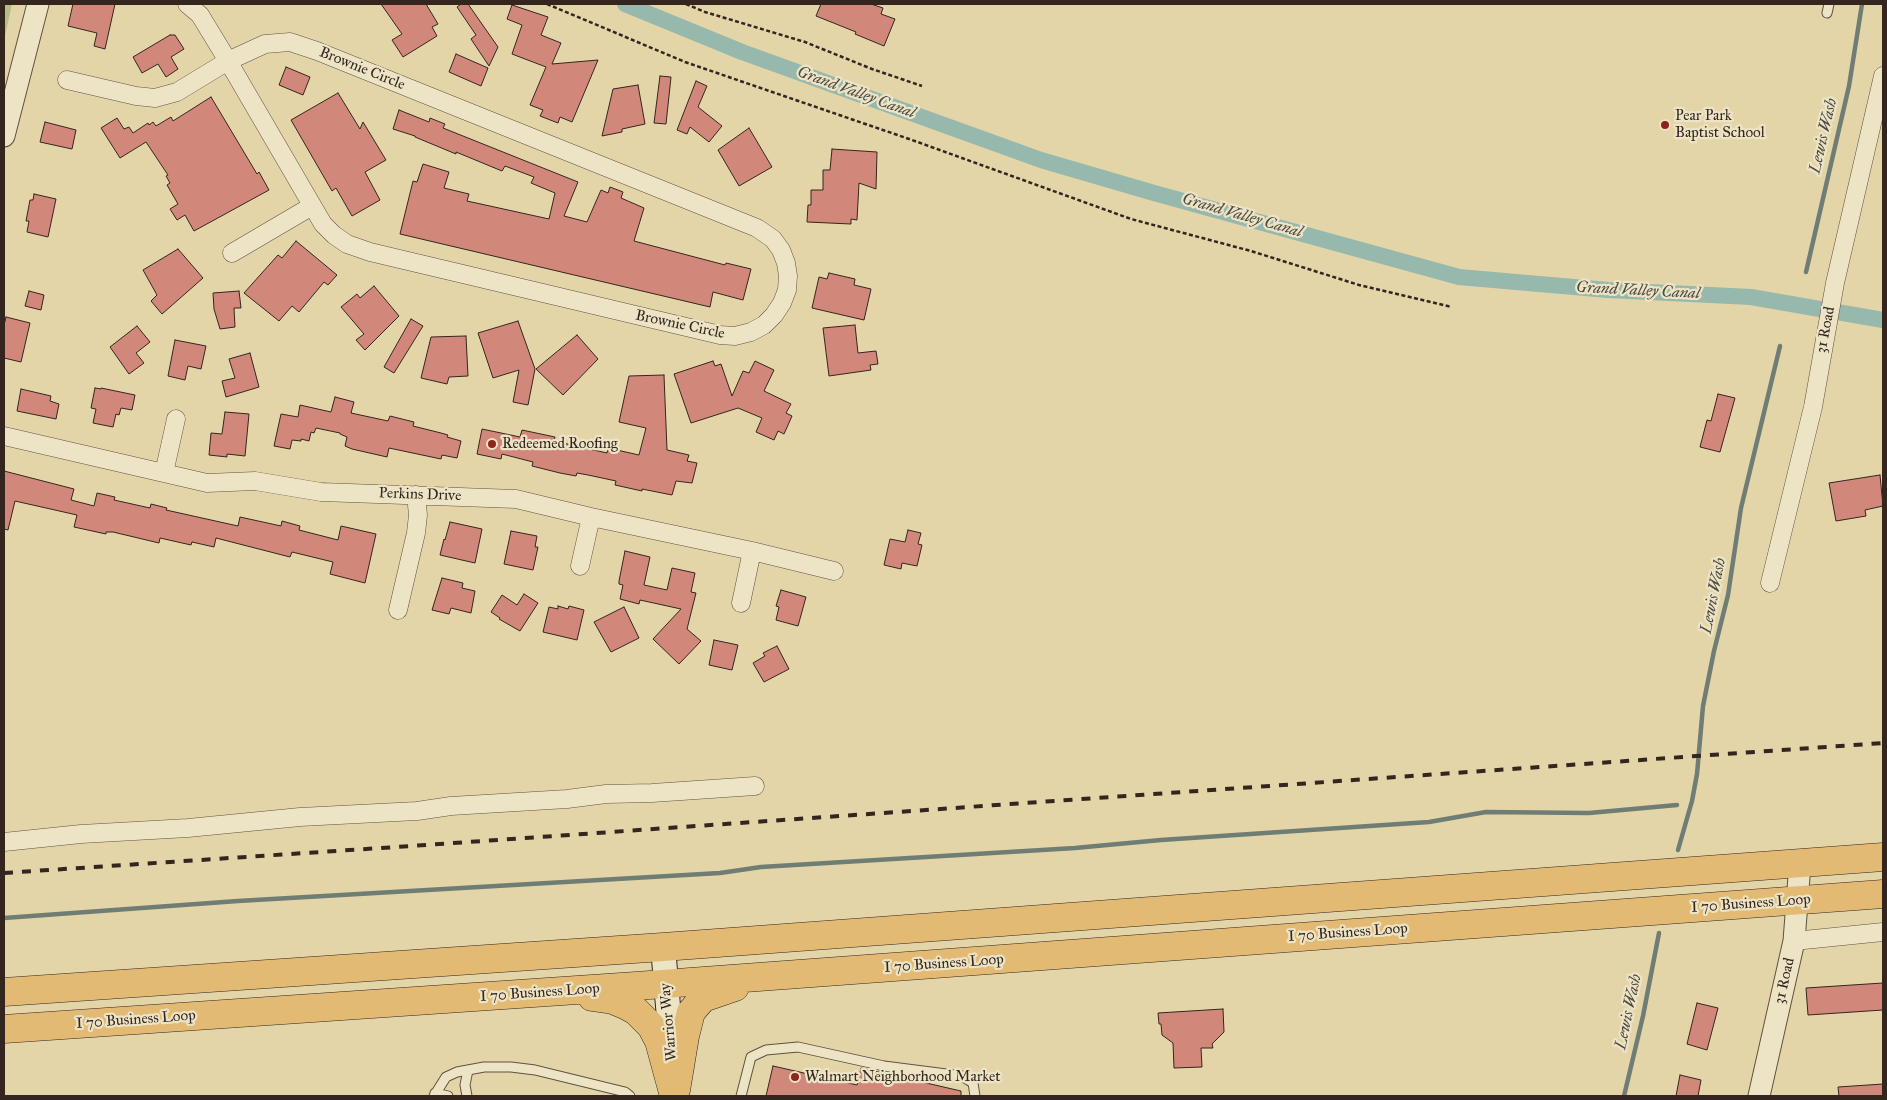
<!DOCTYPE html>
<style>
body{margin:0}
#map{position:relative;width:1887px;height:1100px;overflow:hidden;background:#e3d5a8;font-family:"IM FELL Great Primer",serif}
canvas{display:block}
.frame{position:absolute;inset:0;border:5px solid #34251f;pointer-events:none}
</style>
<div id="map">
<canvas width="1887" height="1100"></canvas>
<div class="frame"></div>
</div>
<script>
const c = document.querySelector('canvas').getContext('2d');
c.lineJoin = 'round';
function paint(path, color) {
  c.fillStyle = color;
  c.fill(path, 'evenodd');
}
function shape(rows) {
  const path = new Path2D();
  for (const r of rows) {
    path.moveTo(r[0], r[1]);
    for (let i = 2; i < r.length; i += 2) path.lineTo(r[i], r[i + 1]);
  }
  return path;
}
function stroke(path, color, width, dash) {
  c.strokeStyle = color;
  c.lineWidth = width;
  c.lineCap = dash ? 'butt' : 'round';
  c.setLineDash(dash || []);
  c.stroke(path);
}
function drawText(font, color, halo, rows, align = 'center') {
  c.font = font + ' "IM FELL Great Primer",serif';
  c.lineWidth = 4.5;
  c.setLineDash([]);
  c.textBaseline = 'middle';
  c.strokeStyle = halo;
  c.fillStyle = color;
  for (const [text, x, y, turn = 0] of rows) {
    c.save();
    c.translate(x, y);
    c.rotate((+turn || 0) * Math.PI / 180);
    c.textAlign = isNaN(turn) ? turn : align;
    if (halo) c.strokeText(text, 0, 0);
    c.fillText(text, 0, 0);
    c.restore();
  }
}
paint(shape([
 [4,4,12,4,4,40]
]), '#b6bd86');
stroke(shape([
 [1806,272,1849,86,1862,4],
 [1678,850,1692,801,1697,774,1703,706,1714,651,1728,595,1741,508,1780,346],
 [4,918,238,901,720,873,761,867,1075,848,1161,840,1429,822,1486,812,1589,813,1677,805],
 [1624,1096,1643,1016,1659,933]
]), '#6f7d74', 4.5);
stroke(shape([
 [625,4,742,52,1041,160,1154,193,1459,277,1608,290,1751,297,1883,320]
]), '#96b8ad', 16);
const building = shape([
 [73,4,115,4,105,49,94,46,97,33,68,26,73,4],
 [381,4,426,4,438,24,432,27,437,36,403,57,392,40,402,34,381,4],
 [461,4,468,4,498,47,489,66,471,39,476,35,457,7,461,4],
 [821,4,871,4,883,8,881,14,895,19,884,46,855,34,856,32,816,16,821,4],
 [512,5,548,17,541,35,561,43,552,64,598,60,572,122,560,117,558,123,540,116,543,110,530,105,546,67,512,54,522,25,507,19,512,5],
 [170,35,175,35,184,49,171,57,178,69,166,77,158,64,142,73,133,57,170,35],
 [456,54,488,68,481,86,449,72,456,54],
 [286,67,310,77,303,95,279,85,286,67],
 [660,76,671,77,666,124,654,123,660,76],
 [696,81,707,86,698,107,722,126,709,142,690,127,687,134,677,130,696,81],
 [638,85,645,124,622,129,622,132,602,136,613,89,638,85],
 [338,93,360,129,363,122,386,160,365,172,380,200,352,216,336,188,332,191,291,120,338,93],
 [211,97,257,174,259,172,269,190,194,231,185,215,177,220,170,209,178,204,167,185,170,183,166,176,168,175,146,142,120,158,101,128,117,118,124,129,129,127,133,133,148,123,149,125,153,122,156,126,171,117,173,121,211,97],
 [399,110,429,122,430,118,445,124,443,128,578,182,564,216,587,222,601,190,608,193,610,187,623,192,621,198,644,208,634,241,725,265,726,263,751,269,743,300,713,292,710,307,400,234,413,181,417,182,423,164,449,172,444,188,469,194,467,201,549,219,555,193,531,183,534,177,505,166,502,171,456,152,456,154,415,137,415,136,393,129,399,110],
 [45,122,76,130,72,149,40,142,45,122],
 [749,128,772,167,739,186,718,150,749,128],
 [832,149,877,152,876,189,859,183,857,220,851,219,851,224,807,222,808,205,811,205,811,190,823,190,823,170,830,170,832,149],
 [34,194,56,199,48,237,27,232,29,221,26,221,30,200,33,200,34,194],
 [296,241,337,275,328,285,324,282,299,312,292,306,279,321,244,293,278,255,282,258,296,241],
 [178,249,203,278,162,314,151,301,157,295,143,270,178,249],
 [829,273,855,279,854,285,871,289,864,320,812,308,819,277,827,279,829,273],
 [374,286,399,316,365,350,356,340,364,334,341,307,357,294,360,298,374,286],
 [29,291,44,295,41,310,25,306,29,291],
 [239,291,241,308,234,308,235,327,220,329,214,309,213,293,239,291],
 [6,317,30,323,21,362,4,358,4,325,6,317],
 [411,319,423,326,394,373,384,367,411,319],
 [518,321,535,369,528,405,513,402,519,370,493,378,478,333,518,321],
 [855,325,858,353,876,351,878,364,870,365,871,370,829,376,823,328,855,325],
 [137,326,150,342,136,353,144,363,129,374,110,347,137,326],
 [577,335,598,359,563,395,536,369,577,335],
 [466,336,468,376,449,377,447,384,421,378,431,337,466,336],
 [175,340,206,346,201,369,188,366,185,380,168,376,175,340],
 [250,353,259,387,226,397,222,381,235,378,229,359,250,353],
 [713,361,715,366,721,364,732,396,743,371,749,373,755,361,774,370,764,391,791,404,786,413,792,416,784,434,778,431,774,440,756,432,762,418,738,408,691,423,674,374,713,361],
 [664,375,667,450,689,455,687,461,697,463,692,483,676,481,672,495,642,489,642,491,615,485,616,481,588,475,577,473,576,476,560,473,532,466,533,462,502,454,501,459,477,454,482,429,520,437,522,430,555,437,554,441,607,453,608,448,639,455,646,428,619,422,629,376,664,375],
 [95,388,101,389,101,388,135,395,132,410,121,408,119,415,116,414,113,427,93,423,96,409,91,408,95,388],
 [21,389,51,396,50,401,59,404,56,419,17,411,21,389],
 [1718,394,1735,398,1720,452,1700,447,1707,420,1711,421,1718,394],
 [335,397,354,402,351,413,388,421,390,416,414,422,413,426,441,433,448,435,447,437,461,441,457,458,442,455,441,459,389,448,387,457,352,449,345,446,347,437,340,434,340,433,316,428,314,433,311,432,309,441,301,439,301,441,292,440,290,449,274,446,281,414,298,417,300,405,331,412,335,397],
 [225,412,249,414,245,456,227,454,227,457,209,455,211,433,222,434,225,412],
 [4,471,74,489,71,500,94,506,97,493,115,497,114,500,150,508,151,504,167,508,166,510,238,526,240,517,281,526,282,521,300,526,299,530,338,540,341,526,376,534,365,583,330,574,333,562,292,552,290,557,216,538,214,547,192,542,191,545,160,538,159,543,113,532,106,532,106,534,74,527,77,515,15,501,8,530,4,529,4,471],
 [1880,475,1883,506,1865,510,1866,516,1836,521,1829,483,1880,475],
 [450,522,482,529,475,563,440,555,444,539,445,540,450,522],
 [908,530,921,533,918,544,922,545,917,566,902,563,901,569,884,565,890,539,905,542,908,530],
 [511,531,537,536,535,547,538,547,533,570,504,564,511,531],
 [625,551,650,557,644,585,667,590,672,568,695,573,691,592,696,593,687,629,701,641,679,664,653,639,681,609,640,600,639,604,620,599,623,585,619,584,619,581,625,551],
 [442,578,463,583,462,588,475,591,471,613,451,608,449,614,432,610,442,578],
 [781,590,806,597,798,626,776,620,779,607,776,606,781,590],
 [524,594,538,603,520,631,499,619,500,618,491,612,502,595,517,605,524,594],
 [558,606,568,609,569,606,584,610,577,640,543,632,549,607,558,609,558,606],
 [624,607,639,638,611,652,594,622,624,607],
 [714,640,738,645,732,670,709,665,714,640],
 [777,646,789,669,764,682,753,663,765,656,763,653,777,646],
 [1883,983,1883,1010,1808,1015,1806,988,1883,983],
 [1697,1003,1718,1008,1707,1050,1687,1044,1697,1003],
 [1223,1009,1224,1032,1212,1044,1213,1048,1201,1048,1202,1067,1174,1068,1173,1043,1162,1035,1161,1024,1159,1024,1158,1013,1223,1009],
 [773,1066,857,1085,861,1068,961,1091,961,1096,766,1096,773,1066],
 [1680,1075,1701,1080,1698,1096,1676,1096,1680,1075],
 [1883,1084,1883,1096,1839,1096,1838,1087,1883,1084]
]);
paint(building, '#d2877b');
stroke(building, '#34251f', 1);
const service = shape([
 [1827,13,1829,4],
 [435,1093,448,1096],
 [434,1096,446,1077,457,1072,484,1067,511,1067,535,1070,625,1092,630,1096],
 [467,1096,465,1085,468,1070],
 [741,1096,751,1057,766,1050,798,1047,884,1066,962,1076,973,1083,975,1096]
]);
const minor = shape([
 [290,42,317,51,757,228,773,239,781,250,786,263,788,276,787,290,782,303,774,315,764,325,751,332,735,336,720,335,370,252,347,244,334,235,323,224,228,61,265,44,290,42],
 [67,80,136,96,155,98,177,92,228,61,200,15,187,4],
 [232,253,312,206],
 [4,436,207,483,255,481,321,492,516,499,591,517,752,551,834,571],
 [164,473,176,419],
 [580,566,591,517],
 [1770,583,1813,407,1835,283,1883,76],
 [741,603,752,551],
 [398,610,416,533,418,515,416,495],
 [4,842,81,834,188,828,300,817,417,811,451,806,567,799,606,794,652,793,755,786],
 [1794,941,1883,932]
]);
const tertiary = shape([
 [4,136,38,4],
 [1759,1096,1794,941,1800,864]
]);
const secondary = shape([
 [663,947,673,1065]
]);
const primary = shape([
 [4,992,663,947,1883,857],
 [592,997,613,1000,625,1005,636,1011,651,1026,659,1041,674,1096],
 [4,1029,636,986,1883,894],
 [676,1090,685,1036,691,1012,703,998,735,987]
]);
stroke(service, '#605141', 11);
stroke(minor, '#605141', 19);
stroke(tertiary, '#605141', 23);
stroke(secondary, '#34251f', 26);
stroke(primary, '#34251f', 29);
stroke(shape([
 [547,4,685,62,912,140,1131,219,1251,251,1359,285,1452,307],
 [686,4,705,12,805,42,872,69,922,86]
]), '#34251f', 2.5, [4, 2.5]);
stroke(service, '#ede4c6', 9);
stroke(minor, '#ede4c6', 18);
stroke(tertiary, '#ede4c6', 21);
stroke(secondary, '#ede4c6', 24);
stroke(primary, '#e2ba74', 28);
stroke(shape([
 [4,873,411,846,1883,743]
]), '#34251f', 4, [9, 9]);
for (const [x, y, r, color] of [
 [1665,125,5,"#8f2418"],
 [492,444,5,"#8f2418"],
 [795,1077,5,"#8f2418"]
]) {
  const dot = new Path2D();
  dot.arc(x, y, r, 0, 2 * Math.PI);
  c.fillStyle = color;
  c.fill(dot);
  stroke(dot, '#ede4c6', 2);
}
drawText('15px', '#34251f', '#ede4c6', [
 ["Brownie Circle",362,69,22],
 ["Brownie Circle",680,325,12],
 ["31 Road",1826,330,-79],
 ["Perkins Drive",420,495,2],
 ["I 70 Business Loop",1751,904,-4],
 ["I 70 Business Loop",1348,933,-4],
 ["I 70 Business Loop",944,964,-4],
 ["31 Road",1785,981,-77],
 ["I 70 Business Loop",540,993,-4],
 ["I 70 Business Loop",136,1020,-4],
 ["Warrior Way",669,1022,-95]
]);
drawText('15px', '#34251f', '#ede4c6', [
 ["Pear Park",1675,116],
 ["Baptist School",1675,133],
 ["Redeemed Roofing",502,444],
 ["Walmart Neighborhood Market",805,1077]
], 'left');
drawText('italic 16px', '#4c4a42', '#ede4c6', [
 ["Grand Valley Canal",856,93,20],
 ["Lewis Wash",1824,136,-77],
 ["Grand Valley Canal",1242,216,16],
 ["Grand Valley Canal",1638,291,3],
 ["Lewis Wash",1714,596,-79],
 ["Lewis Wash",1629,1012,-78]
]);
</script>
